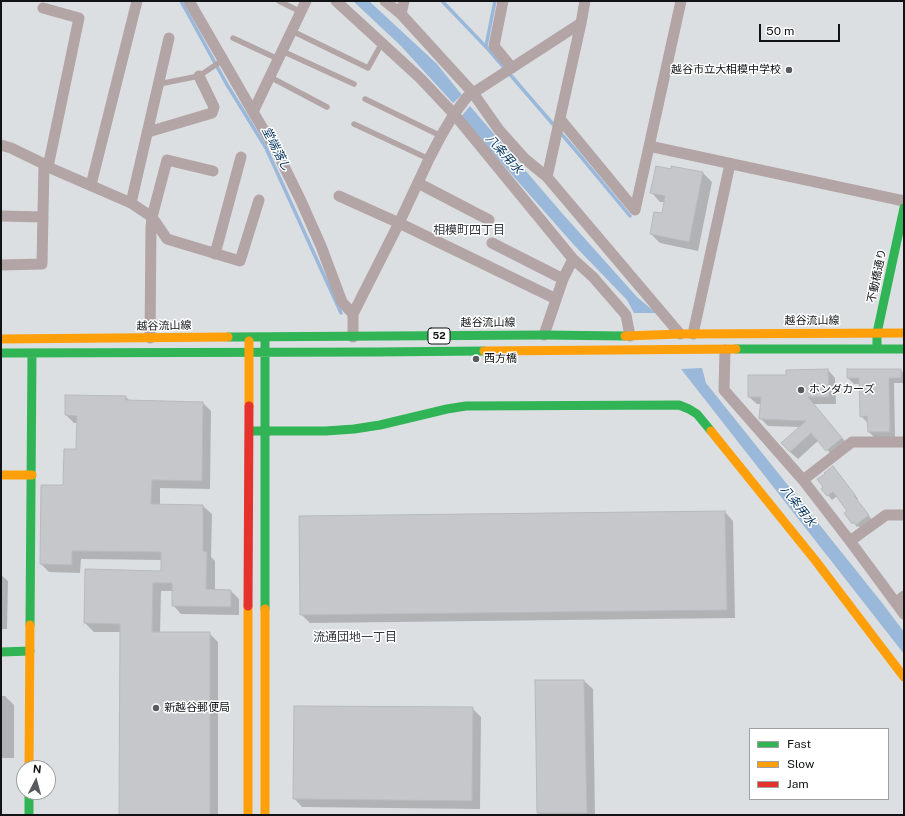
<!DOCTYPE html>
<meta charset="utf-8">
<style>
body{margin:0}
#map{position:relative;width:905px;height:816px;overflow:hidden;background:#dcdfe2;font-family:"Public Sans",sans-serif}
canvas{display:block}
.frame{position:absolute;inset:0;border:2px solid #111315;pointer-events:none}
.legend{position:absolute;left:749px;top:728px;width:140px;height:72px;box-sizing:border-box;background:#fff;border:1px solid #a0a1a1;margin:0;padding:5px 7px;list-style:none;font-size:12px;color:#111315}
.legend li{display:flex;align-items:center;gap:8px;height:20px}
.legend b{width:20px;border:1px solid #a0a1a1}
.north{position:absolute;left:16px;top:760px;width:40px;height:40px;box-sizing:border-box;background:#fff;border:1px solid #a0a1a1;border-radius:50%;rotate:6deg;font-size:11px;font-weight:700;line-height:16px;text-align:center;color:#111315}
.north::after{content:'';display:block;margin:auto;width:14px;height:18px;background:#585a5d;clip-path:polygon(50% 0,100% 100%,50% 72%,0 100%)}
.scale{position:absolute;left:759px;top:24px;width:81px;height:18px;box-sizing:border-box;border:2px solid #111315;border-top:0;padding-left:5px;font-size:12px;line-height:14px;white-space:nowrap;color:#111315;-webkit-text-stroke:3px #fff;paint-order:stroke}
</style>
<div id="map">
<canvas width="905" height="816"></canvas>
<div class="frame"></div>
<ul class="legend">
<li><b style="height:5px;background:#30b455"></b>Fast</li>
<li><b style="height:5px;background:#ff9f0a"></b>Slow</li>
<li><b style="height:5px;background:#e5322d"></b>Jam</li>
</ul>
<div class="north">N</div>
<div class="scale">50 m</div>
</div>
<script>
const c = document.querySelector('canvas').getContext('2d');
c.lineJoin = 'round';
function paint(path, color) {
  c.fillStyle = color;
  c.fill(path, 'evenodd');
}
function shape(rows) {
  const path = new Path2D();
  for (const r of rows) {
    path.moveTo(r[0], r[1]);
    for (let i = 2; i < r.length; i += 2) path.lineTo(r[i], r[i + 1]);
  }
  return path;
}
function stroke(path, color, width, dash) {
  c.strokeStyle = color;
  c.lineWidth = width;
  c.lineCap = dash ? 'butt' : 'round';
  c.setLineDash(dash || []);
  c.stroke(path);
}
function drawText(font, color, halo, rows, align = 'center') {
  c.font = font + ' "Public Sans","Noto Sans JP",sans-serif';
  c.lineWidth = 3;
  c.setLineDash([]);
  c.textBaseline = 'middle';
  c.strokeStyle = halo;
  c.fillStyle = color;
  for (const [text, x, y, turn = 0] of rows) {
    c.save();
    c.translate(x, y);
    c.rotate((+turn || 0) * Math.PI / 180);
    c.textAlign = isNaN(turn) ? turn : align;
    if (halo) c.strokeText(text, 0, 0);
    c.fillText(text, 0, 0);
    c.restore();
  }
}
paint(shape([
 [353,1,369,1,437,64,462,95,453,103,400,45],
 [470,106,561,212,637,297,656,313,634,313,627,300,574,245,461,117],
 [702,368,706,383,883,604,904,632,904,654,681,369]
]), '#9ab8da');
paint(shape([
 [672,167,703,173,712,182,698,251,660,243,651,234,663,214,665,202,660,202,652,193,672,170],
 [828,370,835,378,836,404,814,404,849,446,834,458,819,440,798,459,790,452,801,427,768,426,760,418,761,404,757,404,749,397,787,376],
 [901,370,904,374,904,383,894,383,895,437,874,437,869,432,869,422,867,422,861,416,860,384,854,384,848,378],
 [126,397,130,401,203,403,211,411,210,489,160,488,160,505,203,506,212,514,211,557,215,561,215,590,231,591,239,599,239,615,181,614,173,605,173,591,161,591,160,633,209,633,218,642,218,815,120,815,121,632,94,632,85,623,162,572,162,560,81,559,80,573,49,572,41,564,64,486,77,450,78,423,74,423,66,415],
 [833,467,837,471,858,499,857,500,872,520,861,529,858,526,857,527,845,513,848,511,837,496,832,500,823,489,826,474],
 [725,512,733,521,735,618,310,623,301,614],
 [1,575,8,581,7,629,1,629],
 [584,681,593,689,595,815,540,815,538,813],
 [1,696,5,696,14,705,14,758,1,758],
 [472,708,481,717,480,809,302,807,294,798]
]), '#0003');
stroke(shape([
 [181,1,226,83,266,148,341,313],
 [442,1,488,49,577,152,630,216],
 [486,46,495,1]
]), '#9ab8da', 3.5);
const building = shape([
 [656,166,671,169,671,166,703,172,689,242,650,234,654,212,662,213,665,196,650,193,656,166],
 [828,369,829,397,808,397,842,438,826,451,811,433,790,452,781,443,806,421,759,419,761,397,748,397,748,375,786,375,786,370,828,369],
 [847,369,901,369,901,378,889,378,890,432,868,432,867,416,860,417,859,378,847,378,847,369],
 [65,395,126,396,126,400,203,402,202,481,152,480,151,504,203,505,203,551,207,552,206,589,231,590,231,607,172,606,172,583,153,583,152,632,210,632,210,815,119,815,120,624,84,623,85,569,161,571,161,552,72,551,72,565,40,564,41,485,63,485,64,449,76,449,77,416,65,415,65,395],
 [833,466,855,495,854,496,869,515,856,525,853,522,852,524,844,513,847,511,833,492,827,496,821,489,823,487,817,479,825,474,824,473,833,466],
 [725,511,727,610,300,615,299,516,725,511],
 [535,680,584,680,587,813,537,813,535,680],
 [294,706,473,707,472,801,293,799,294,706]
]);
paint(building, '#c5c7ca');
stroke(building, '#b7babc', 1);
stroke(shape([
 [279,1,301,12],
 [292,31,368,68,382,43],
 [233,38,278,59],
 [282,51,354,84],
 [270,77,327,107],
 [159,84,199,76,223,60],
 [365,99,441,136],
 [354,124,429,159]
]), '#b3a4a6', 5.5);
stroke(shape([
 [189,1,253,112,277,152,301,201,321,246,342,302,353,314],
 [336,1,420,78,454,114,573,259,593,277,626,315,630,336],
 [385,1,401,14,473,93,499,130,524,158,547,177,680,334],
 [503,1,494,46,512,68],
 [43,8,79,18,48,167],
 [401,14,404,1],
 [253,112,306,1],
 [560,119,635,210,681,1],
 [148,132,212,113,214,107,199,76],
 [1,145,11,148,44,164,48,167,131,203,152,217,151,227,150,338],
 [649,146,904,201],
 [213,171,167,160,152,217,167,239,240,261,259,200],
 [547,177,581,23],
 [418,183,489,220],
 [91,185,137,1],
 [339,196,399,223,556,299],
 [131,203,169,38],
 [1,216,43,217],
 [492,243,563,279],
 [215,254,241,157],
 [1,265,42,264,44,164],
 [693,334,730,164],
 [544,335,563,279,573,259],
 [353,337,353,314,399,223,429,159,441,136,454,114,467,97,473,93,581,23,585,1],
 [725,350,724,390,803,480,850,541,904,614],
 [803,480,852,442,904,442],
 [850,541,886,515,904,515],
 [896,603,904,596]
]), '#b3a4a6', 11);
stroke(shape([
 [228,337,544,335,625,336],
 [265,340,265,609],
 [877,346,877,333,904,208],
 [736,349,904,349],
 [1,353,376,352,484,351],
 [250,431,326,431,354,429,380,425,447,409,466,406,679,405,689,409,697,414,711,431],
 [30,625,32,353],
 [1,652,30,651],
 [29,792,29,815]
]), '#30b455', 9);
stroke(shape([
 [625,336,680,334,904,333],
 [1,339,228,337],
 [484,351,736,349],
 [249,406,249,341],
 [711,431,815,560,904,677],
 [1,475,32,475],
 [265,609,265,815],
 [29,768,30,625],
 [248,815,248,606]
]), '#ff9f0a', 9);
stroke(shape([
 [248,606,249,406]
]), '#e5322d', 9);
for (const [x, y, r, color] of [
 [789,70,4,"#585a5d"],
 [476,359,4,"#585a5d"],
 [801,390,4,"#585a5d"],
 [156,708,4,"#585a5d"]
]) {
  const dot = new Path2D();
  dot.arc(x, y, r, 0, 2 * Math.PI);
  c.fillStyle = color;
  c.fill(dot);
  stroke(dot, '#fff', 1.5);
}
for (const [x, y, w] of [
 [439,336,22]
]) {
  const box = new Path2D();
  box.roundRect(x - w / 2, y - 8, w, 16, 3);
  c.fillStyle = '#fff';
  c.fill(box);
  stroke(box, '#111315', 1);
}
drawText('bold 10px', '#111315', null, [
 ["52",439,336]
]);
drawText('11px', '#111315', '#fff', [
 ["越谷市立大相模中学校",781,70,"right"],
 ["西方橋",484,359],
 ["ホンダカーズ",809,390],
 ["新越谷郵便局",164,708]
], 'left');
drawText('11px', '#111315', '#fff', [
 ["不動橋通り",877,276,-78],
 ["越谷流山線",812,321],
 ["越谷流山線",488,323],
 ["越谷流山線",164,326,-1]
]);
drawText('italic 12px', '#0b3a65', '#fff', [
 ["堂端落し",276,149,63],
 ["八条用水",504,154,48],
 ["八条用水",798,506,52]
]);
drawText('12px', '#33373d', '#fff', [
 ["相模町四丁目",469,230],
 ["流通団地一丁目",355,637]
]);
</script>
